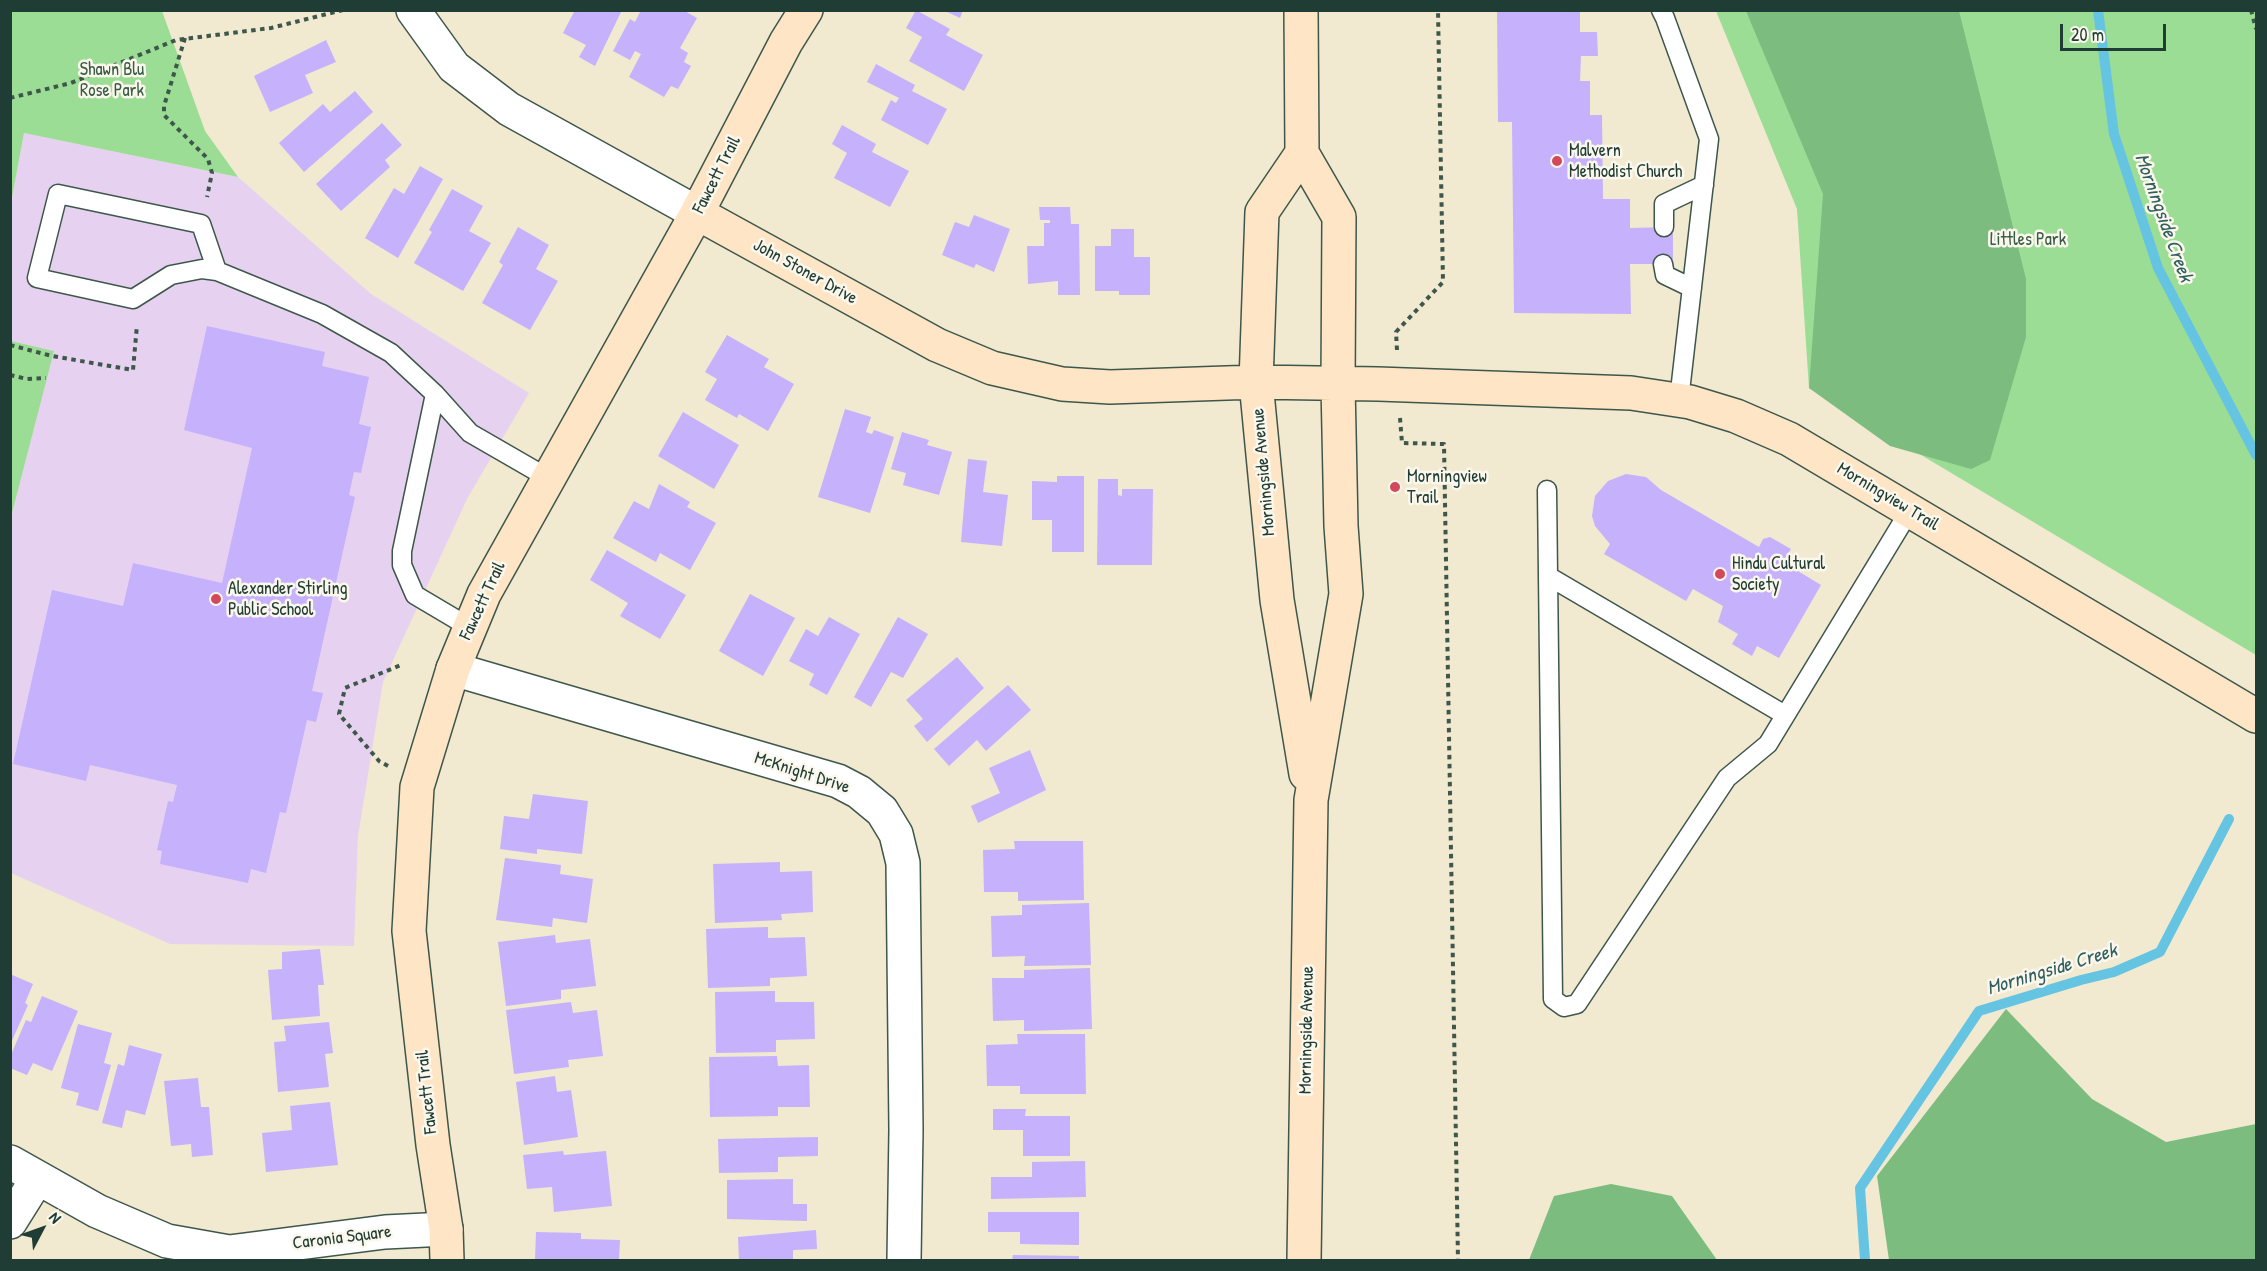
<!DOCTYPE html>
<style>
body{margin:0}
#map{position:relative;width:2267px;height:1271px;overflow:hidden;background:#f1e9d0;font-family:"Patrick Hand",sans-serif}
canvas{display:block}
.frame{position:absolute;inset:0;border:12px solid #1f3d34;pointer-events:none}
.north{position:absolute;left:12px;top:1199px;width:60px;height:60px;-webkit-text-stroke:4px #fbf7ec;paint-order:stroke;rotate:49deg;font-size:16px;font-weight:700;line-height:24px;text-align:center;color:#1f3d34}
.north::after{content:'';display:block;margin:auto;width:21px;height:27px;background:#1f3d34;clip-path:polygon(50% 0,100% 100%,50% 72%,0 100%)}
.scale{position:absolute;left:2060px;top:24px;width:106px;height:27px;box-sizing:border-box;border:3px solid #1f3d34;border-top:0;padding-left:8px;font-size:18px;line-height:21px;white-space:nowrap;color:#1f3d34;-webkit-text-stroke:4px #fbf7ec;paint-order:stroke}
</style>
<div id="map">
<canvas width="2267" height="1271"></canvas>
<div class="frame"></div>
<div class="north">N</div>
<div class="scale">20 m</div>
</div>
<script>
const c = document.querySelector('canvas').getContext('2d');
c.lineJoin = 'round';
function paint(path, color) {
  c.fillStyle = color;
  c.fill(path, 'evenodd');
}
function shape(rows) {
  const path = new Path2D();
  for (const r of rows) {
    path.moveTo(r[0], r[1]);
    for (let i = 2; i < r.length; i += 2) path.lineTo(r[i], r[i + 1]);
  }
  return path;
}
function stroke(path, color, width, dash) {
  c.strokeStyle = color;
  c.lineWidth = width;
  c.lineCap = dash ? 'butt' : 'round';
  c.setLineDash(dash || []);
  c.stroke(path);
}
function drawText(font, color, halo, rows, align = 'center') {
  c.font = font + ' "Patrick Hand",sans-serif';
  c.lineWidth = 5;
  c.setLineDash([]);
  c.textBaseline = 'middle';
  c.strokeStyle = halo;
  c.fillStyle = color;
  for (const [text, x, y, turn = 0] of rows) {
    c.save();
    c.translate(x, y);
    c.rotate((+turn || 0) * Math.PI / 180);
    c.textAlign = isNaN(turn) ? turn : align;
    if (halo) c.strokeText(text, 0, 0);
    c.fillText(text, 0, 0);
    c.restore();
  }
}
paint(shape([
 [24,133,238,177,371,294,529,393,467,499,383,682,358,836,354,946,170,944,11,873,11,517,53,351,11,341,11,203]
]), '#e6d2f0');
paint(shape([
 [11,10,162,11,205,131,238,177,24,133,11,203],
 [1716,11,2256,11,2256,655,1809,388,1797,209],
 [11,341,54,351,11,517,10,341]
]), '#9bdd94');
paint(shape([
 [1746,11,1959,11,2026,279,2026,337,1990,460,1971,469,1890,446,1809,388,1823,194],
 [2006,1009,2092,1099,2166,1142,2256,1124,2256,1260,1889,1260,1877,1176],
 [1611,1184,1672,1196,1717,1260,1529,1260,1554,1196]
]), '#7cbc7e');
stroke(shape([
 [2098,10,2114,134,2158,268,2256,455],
 [1865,1260,1860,1188,1979,1011,2081,980,2114,972,2160,952,2229,819]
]), '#64c4e2', 10);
paint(shape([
 [575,10,622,10,595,66,579,57,586,45,563,33],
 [641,10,683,10,697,18,680,48,688,53,684,62,691,66,678,89,671,86,664,97,629,77,641,54,635,51,630,60,613,51,630,19,635,22],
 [916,10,950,29,946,35,983,55,964,91,909,61,922,37,906,28],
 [943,10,963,10,960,18],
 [1497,10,1580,10,1580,32,1597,32,1598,56,1581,56,1580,81,1590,81,1590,115,1602,115,1603,199,1630,199,1630,228,1673,227,1673,264,1630,264,1631,314,1514,313,1512,122,1498,122],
 [326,40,336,62,305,75,313,93,270,112,254,76],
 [876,64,915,85,912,91,947,109,928,145,881,120,891,100,896,103,899,98,867,82],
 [355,91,373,112,304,172,279,143,323,104,330,112],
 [382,123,402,145,385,160,390,167,341,211,316,184],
 [842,125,876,144,872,152,909,171,890,207,834,178,847,153,832,144],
 [420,166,443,179,398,258,365,238,394,188,404,194],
 [452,189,483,206,469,231,491,243,463,291,414,263,432,232,429,230],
 [1039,207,1070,207,1071,224,1079,224,1080,295,1058,295,1058,281,1028,284,1027,246,1044,246,1044,223,1050,223,1050,220,1040,220],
 [974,215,1010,229,994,272,976,264,974,268,942,255,955,222,969,227],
 [518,227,549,245,536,269,558,281,530,330,482,303,503,265,499,262],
 [1111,229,1134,229,1134,257,1150,257,1150,295,1119,295,1119,291,1095,291,1095,246,1111,246],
 [207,326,325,352,322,366,369,377,359,424,371,427,361,473,354,472,349,495,355,497,312,691,323,693,316,722,307,720,286,813,280,812,266,873,251,869,248,883,160,864,162,851,157,850,168,801,173,802,177,785,90,765,86,781,13,764,52,590,123,606,133,563,222,583,252,448,184,430],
 [727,335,769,359,764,367,794,384,768,431,739,414,737,418,705,400,717,379,705,372],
 [845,409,871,417,866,432,872,434,874,430,894,437,870,513,818,497],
 [683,412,739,445,714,489,658,456],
 [902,432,929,440,927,445,952,452,939,495,903,485,906,473,891,469],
 [968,459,987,461,983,492,1008,495,1002,546,961,542],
 [1626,474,1646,477,1661,490,1759,547,1763,539,1770,537,1791,549,1783,562,1821,585,1779,658,1757,646,1752,656,1732,644,1738,634,1718,622,1723,606,1693,589,1686,601,1604,554,1610,544,1595,526,1592,516,1595,496,1608,481],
 [1057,476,1084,476,1084,552,1052,552,1052,520,1032,520,1032,481,1057,482],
 [1098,479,1118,479,1118,495,1122,496,1122,489,1153,489,1152,565,1097,565],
 [659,484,690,502,687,507,716,523,690,570,660,553,656,562,613,538,634,501,649,509],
 [607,550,686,595,660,639,620,616,628,603,590,580],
 [750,594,795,618,763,676,719,651],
 [829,617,860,634,827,695,809,685,814,674,789,661,806,629,818,636],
 [898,617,928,634,903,678,891,672,871,707,854,697],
 [957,657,984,688,927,742,914,726,923,719,906,700],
 [1008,685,1031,710,986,751,977,740,949,766,934,749],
 [1030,750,1046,790,978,823,971,806,1000,793,989,768],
 [533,794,588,801,582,854,537,849,537,854,500,849,504,816,529,819],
 [1014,841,1083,841,1084,900,1018,901,1018,892,984,892,983,850,1015,849],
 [505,858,561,865,560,874,593,879,587,923,553,918,552,927,496,920],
 [780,862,780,872,812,871,813,912,781,914,782,920,715,923,713,864],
 [1089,903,1091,965,1024,966,1025,956,992,957,991,916,1022,915,1022,905],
 [768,927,768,938,805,937,807,976,770,978,770,986,708,988,706,929],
 [555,935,556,943,590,939,596,986,561,990,561,999,506,1006,498,942],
 [320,949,324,985,318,985,320,1016,272,1020,268,970,282,969,282,952],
 [1090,968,1092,1029,1024,1031,1024,1020,993,1021,992,978,1024,978,1024,970],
 [10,974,33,984,25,1003,28,1005,10,1045],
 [775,991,775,1002,814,1002,815,1039,776,1040,776,1052,716,1053,715,992],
 [42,996,78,1011,52,1071,33,1063,27,1075,10,1068,10,1057,26,1020,31,1022],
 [571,1002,573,1013,597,1010,603,1056,568,1060,569,1067,514,1074,506,1010],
 [329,1022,333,1053,325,1054,329,1087,278,1092,274,1042,286,1041,284,1026],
 [78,1024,112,1033,104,1063,111,1065,98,1111,76,1105,79,1093,61,1088],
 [1017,1034,1085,1034,1086,1094,1020,1094,1020,1086,987,1086,986,1045,1018,1044],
 [129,1045,162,1054,145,1115,126,1110,122,1128,102,1123,118,1064,124,1066],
 [777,1056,778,1066,809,1065,810,1107,778,1107,778,1116,710,1117,709,1057],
 [555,1076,557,1092,571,1090,578,1137,524,1145,516,1082],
 [198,1078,201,1107,209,1107,213,1155,192,1157,191,1144,171,1146,164,1081],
 [330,1102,338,1165,266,1172,262,1133,292,1130,290,1106],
 [993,1109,1026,1109,1025,1116,1070,1116,1070,1156,1023,1156,1023,1130,993,1130],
 [818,1137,818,1156,778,1157,778,1172,719,1173,718,1139],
 [563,1151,564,1155,606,1151,612,1206,554,1212,552,1187,527,1189,523,1155],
 [1085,1161,1086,1197,991,1199,991,1177,1032,1177,1032,1162],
 [793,1179,793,1204,807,1204,807,1221,727,1219,727,1180],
 [988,1212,1079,1212,1079,1245,1020,1244,1020,1232,988,1232],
 [816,1230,817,1249,793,1250,793,1260,739,1260,738,1237],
 [536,1232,581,1233,581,1239,620,1240,619,1260,535,1260],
 [1013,1255,1079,1256,1079,1260,1012,1260]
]), '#c6b1fd');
const lane = shape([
 [1661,10,1665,18,1709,139,1679,400],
 [1664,227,1664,204,1704,185],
 [1663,264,1665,275,1692,288],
 [217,271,202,269,171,275,133,299,37,278,58,194,201,224,217,271,322,314,391,353,435,394,470,433,548,478],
 [435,394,402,551,402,565,415,595,469,627],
 [1547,490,1553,999,1564,1007,1577,1004,1727,778,1768,744,1910,510],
 [1548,576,1785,715]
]);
const street = shape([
 [413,10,454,67,509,109,697,213],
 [453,669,838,781,859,792,882,811,896,834,903,863,906,1130,904,1260],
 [10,1162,97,1211,167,1241,229,1252,385,1232,446,1229],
 [10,1222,37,1179]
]);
const secondary = shape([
 [1301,10,1302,153,1339,217,1338,385,1341,526,1346,594,1311,800,1304,1260],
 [1302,153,1262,212,1256,382,1277,600,1306,774],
 [697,213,937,345,992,368,1062,384,1110,387,1256,382,1378,384,1631,393,1690,402,1736,416,1789,439,2256,716],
 [447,1260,446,1229,433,1145,409,931,417,787,453,669,484,594,697,213,786,42,806,10]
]);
stroke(lane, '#3e574b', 21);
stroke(street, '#3e574b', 36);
stroke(secondary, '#3e574b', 36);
stroke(shape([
 [2251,10,2256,29],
 [185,38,164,106,164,115,208,159,212,173,207,197],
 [10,98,71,83,176,40,271,28,343,10],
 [10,345,52,356,133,370,137,325],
 [1397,350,1396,332,1443,282,1438,10],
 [10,375,27,379,46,378],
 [1400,418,1402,443,1444,444,1458,1260],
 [388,766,379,761,339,714,345,688,401,665]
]), '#3e574b', 4, [4.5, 4.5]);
stroke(lane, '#fff', 18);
stroke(street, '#fff', 33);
stroke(secondary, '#fee5c5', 33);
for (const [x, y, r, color] of [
 [1557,161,6,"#d1495b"],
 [1395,487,6,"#d1495b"],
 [1720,574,6,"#d1495b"],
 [216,599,6,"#d1495b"]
]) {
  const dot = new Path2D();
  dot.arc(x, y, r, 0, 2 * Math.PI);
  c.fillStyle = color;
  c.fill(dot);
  stroke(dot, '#fbf7ec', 2);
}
drawText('18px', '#385d47', '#fbf7ec', [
 ["Shawn Blu",112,70],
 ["Rose Park",112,91],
 ["Littles Park",2028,240]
]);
drawText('18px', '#1f3d34', '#fbf7ec', [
 ["Malvern",1569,151],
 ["Methodist Church",1569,172],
 ["Morningview",1407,477],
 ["Trail",1407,498],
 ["Hindu Cultural",1732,564],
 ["Society",1732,585],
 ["Alexander Stirling",228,589],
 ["Public School",228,610]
], 'left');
drawText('18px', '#1f3d34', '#fbf7ec', [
 ["Fawcett Trail",717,175,-63],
 ["John Stoner Drive",805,272,29],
 ["Morningside Avenue",1264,472,-95],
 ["Morningview Trail",1888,497,31],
 ["Fawcett Trail",483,601,-65],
 ["McKnight Drive",802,773,18],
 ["Morningside Avenue",1307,1030,-89],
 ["Fawcett Trail",427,1092,-96],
 ["Caronia Square",342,1238,-7]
]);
drawText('italic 20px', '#305f60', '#fbf7ec', [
 ["Morningside Creek",2163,218,70],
 ["Morningside Creek",2052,970,-17]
]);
</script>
